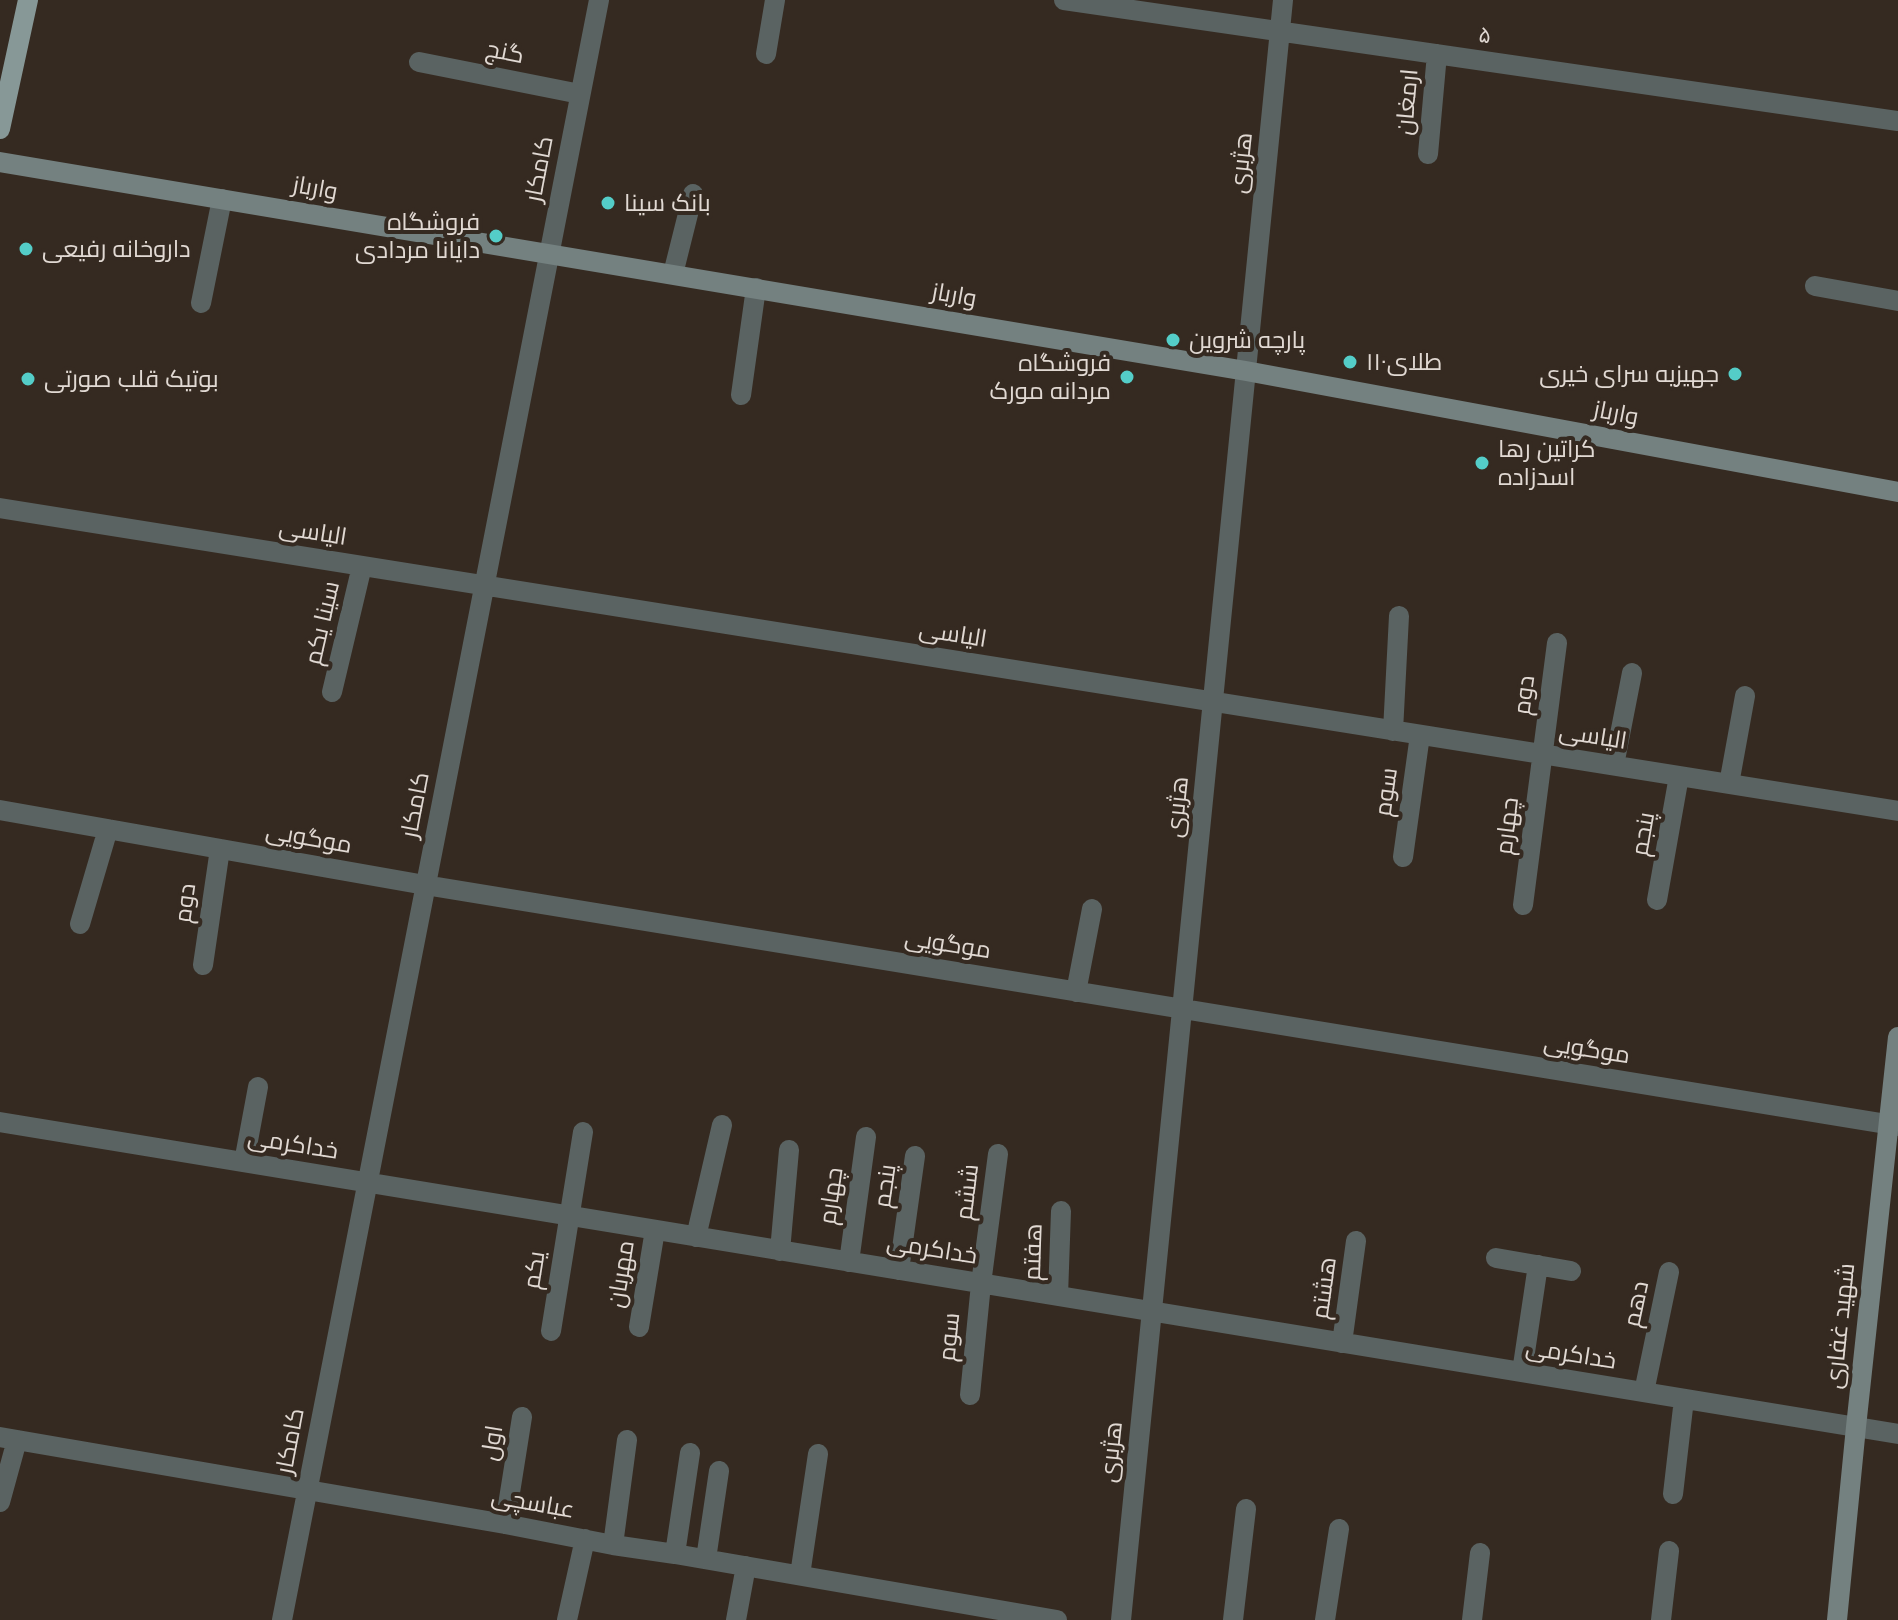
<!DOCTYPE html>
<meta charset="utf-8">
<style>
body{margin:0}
canvas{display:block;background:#352a21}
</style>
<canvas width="1898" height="1620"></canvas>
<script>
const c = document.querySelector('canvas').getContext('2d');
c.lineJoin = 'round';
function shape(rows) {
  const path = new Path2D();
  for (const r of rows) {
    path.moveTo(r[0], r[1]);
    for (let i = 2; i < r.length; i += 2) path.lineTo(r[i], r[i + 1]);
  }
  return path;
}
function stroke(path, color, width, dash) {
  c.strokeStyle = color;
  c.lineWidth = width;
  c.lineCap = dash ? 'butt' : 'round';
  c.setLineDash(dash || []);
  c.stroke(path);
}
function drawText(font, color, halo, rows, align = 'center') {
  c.font = font + ' Lato,Cairo,sans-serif';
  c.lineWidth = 8;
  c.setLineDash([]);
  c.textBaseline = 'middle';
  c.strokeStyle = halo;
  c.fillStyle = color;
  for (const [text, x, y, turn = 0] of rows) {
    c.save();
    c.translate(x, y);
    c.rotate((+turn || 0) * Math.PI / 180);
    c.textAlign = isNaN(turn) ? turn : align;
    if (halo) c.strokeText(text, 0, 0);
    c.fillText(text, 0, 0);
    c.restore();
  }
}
stroke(shape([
 [1064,0,1898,121],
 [766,54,775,0],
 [419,62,580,94],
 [1428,154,1437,54],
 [673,274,693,194],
 [1815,286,1898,301],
 [201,303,222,199],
 [741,395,756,288],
 [0,508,1898,811],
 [332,692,362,566],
 [1393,731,1399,616],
 [1614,765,1632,673],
 [1729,784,1745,696],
 [0,810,425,885,1898,1126],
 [1403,857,1420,735],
 [1657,900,1679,776],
 [1523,905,1557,643],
 [80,924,108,829],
 [203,965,220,849],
 [1076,992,1092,909],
 [0,1122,1898,1434],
 [244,1162,258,1087],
 [696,1237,722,1125],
 [780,1251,789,1150],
 [1496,1258,1571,1271],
 [849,1262,866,1137],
 [899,1270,915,1156],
 [1058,1296,1061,1211],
 [639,1327,655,1230],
 [551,1331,583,1132],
 [1342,1343,1356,1241],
 [1522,1372,1538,1265],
 [1644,1392,1669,1272],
 [970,1395,981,1284,998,1154],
 [0,1437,505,1524,613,1545,675,1554,1057,1620],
 [1673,1494,1684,1399],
 [0,1502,17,1440],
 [505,1524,522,1417],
 [613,1545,627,1440],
 [675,1554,690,1453],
 [706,1559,719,1471],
 [800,1575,818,1454],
 [282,1620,599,0],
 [567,1620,585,1539],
 [736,1620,746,1566],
 [1121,1620,1283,0],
 [1233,1620,1246,1509],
 [1325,1620,1339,1529],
 [1472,1620,1480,1553],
 [1661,1620,1669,1551]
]), '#5a6362', 20);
stroke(shape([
 [0,162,1246,371,1898,492],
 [1837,1620,1856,1427,1898,1037]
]), '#748180', 20);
stroke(shape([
 [0,129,28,0]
]), '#879897', 20);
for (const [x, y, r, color] of [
 [608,203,8,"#54cdc8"],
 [496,236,8,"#54cdc8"],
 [26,249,8,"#54cdc8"],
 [1173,340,8,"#54cdc8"],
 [1350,362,8,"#54cdc8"],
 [1735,374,8,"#54cdc8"],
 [1127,377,8,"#54cdc8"],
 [28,379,8,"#54cdc8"],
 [1482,463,8,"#54cdc8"]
]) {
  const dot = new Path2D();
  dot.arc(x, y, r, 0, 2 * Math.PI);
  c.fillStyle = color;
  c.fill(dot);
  stroke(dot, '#352a21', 3);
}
drawText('24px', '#e1d9d3', '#352a21', [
 ["۵",1485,35,8],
 ["گنج",505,52,11],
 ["ارمغان",1407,102,-85],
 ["هژبری",1241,163,-84],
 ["کامکار",539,169,-79],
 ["وارباز",315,188,10],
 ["وارباز",954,295,10],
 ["وارباز",1616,413,11],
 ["الیاسی",313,532,9],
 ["سینا یکم",322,623,-77],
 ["الیاسی",953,634,9],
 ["دوم",1524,695,-82],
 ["الیاسی",1593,736,9],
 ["سوم",1386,792,-82],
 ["کامکار",415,805,-79],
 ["هژبری",1177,807,-84],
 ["چهارم",1507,826,-83],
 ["پنجم",1643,834,-80],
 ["موگویی",309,838,10],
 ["دوم",185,903,-82],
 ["موگویی",948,944,9],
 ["موگویی",1587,1049,9],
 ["خداکرمی",293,1144,9],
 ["پنجم",885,1186,-82],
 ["ششم",967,1192,-83],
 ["چهارم",831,1196,-82],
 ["خداکرمی",932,1249,9],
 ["هفتم",1033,1252,-88],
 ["یکم",534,1270,-81],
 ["مهربان",621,1274,-81],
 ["هشتم",1324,1288,-82],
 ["دهم",1636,1304,-78],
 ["شهید غفاری",1840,1326,-84],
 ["سوم",949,1337,-84],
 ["خداکرمی",1571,1354,9],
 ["کامکار",290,1441,-79],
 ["اول",492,1443,-81],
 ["هژبری",1111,1452,-84],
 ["عباسچی",533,1503,10]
]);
drawText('24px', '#e1d9d3', '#352a21', [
 ["بانک سینا",624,203],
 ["فروشگاه",480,222,"right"],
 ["دایانا مردادی",480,250,"right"],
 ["داروخانه رفیعی",42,249],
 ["پارچه شروین",1189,340],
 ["طلای۱۱۰",1366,362],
 ["فروشگاه",1111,363,"right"],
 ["مردانه مورک",1111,391,"right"],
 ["جهیزیه سرای خیری",1719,374,"right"],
 ["بوتیک قلب صورتی",44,379],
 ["کراتین رها",1498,449],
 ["اسدزاده",1498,477]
], 'left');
</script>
